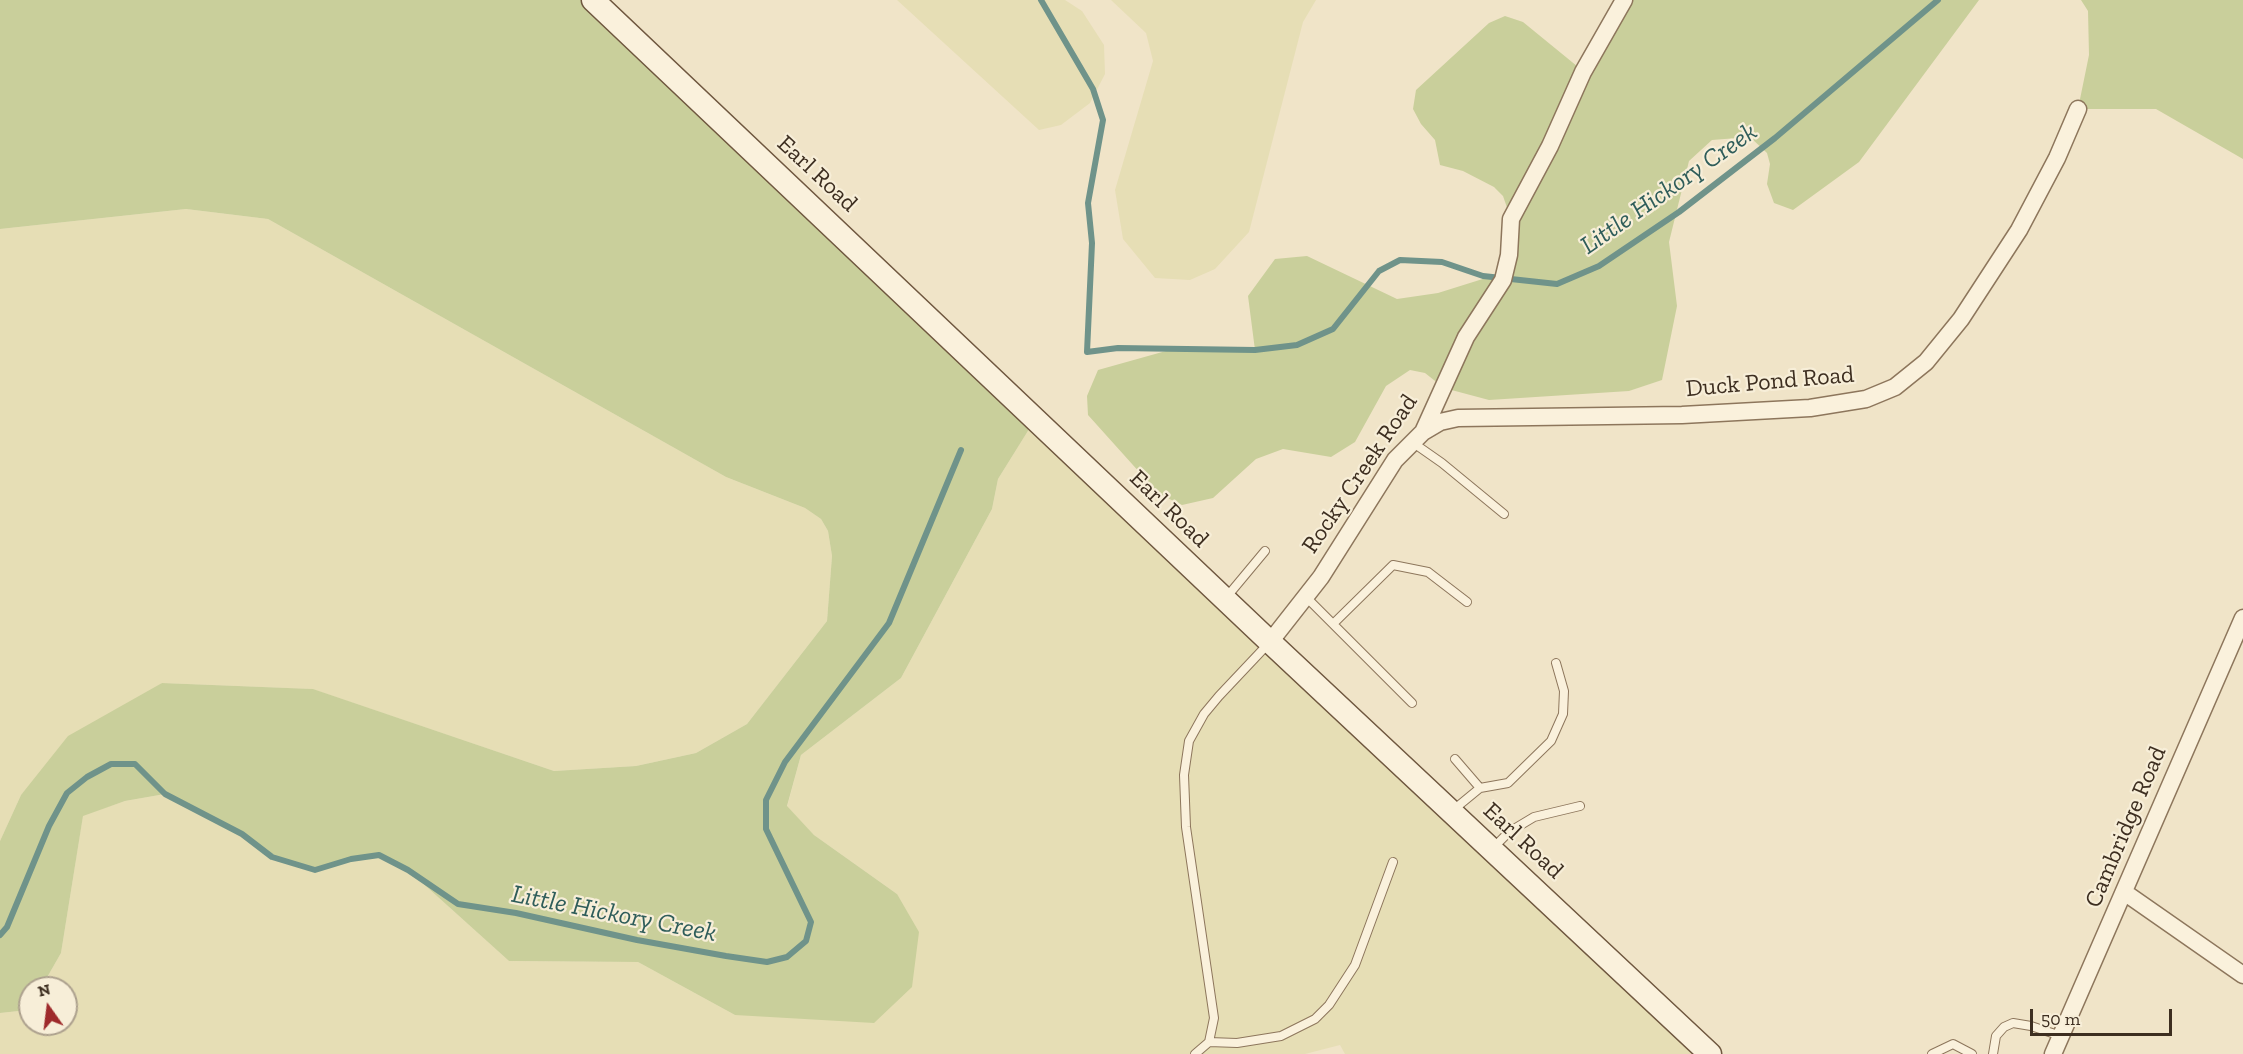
<!DOCTYPE html>
<style>
body{margin:0}
#map{position:relative;width:2243px;height:1054px;overflow:hidden;background:#f0e4c8;font-family:"Zilla Slab",serif}
canvas{display:block}
.north{position:absolute;left:18px;top:976px;width:60px;height:60px;box-sizing:border-box;background:#f7eed8;border:2px solid #ada18e;border-radius:50%;rotate:346deg;font-size:16px;font-weight:700;line-height:24px;text-align:center;color:#3d2e20}
.north::after{content:'';display:block;margin:auto;width:21px;height:27px;background:#9e2a2b;clip-path:polygon(50% 0,100% 100%,50% 72%,0 100%)}
.scale{position:absolute;left:2030px;top:1009px;width:142px;height:27px;box-sizing:border-box;border:3px solid #3d2e20;border-top:0;padding-left:8px;font-size:18px;line-height:21px;white-space:nowrap;color:#3d2e20;-webkit-text-stroke:4px #f7eed8;paint-order:stroke}
</style>
<div id="map">
<canvas width="2243" height="1054"></canvas>
<div class="north">N</div>
<div class="scale">50 m</div>
</div>
<script>
const c = document.querySelector('canvas').getContext('2d');
c.lineJoin = 'round';
function paint(path, color) {
  c.fillStyle = color;
  c.fill(path, 'evenodd');
}
function shape(rows) {
  const path = new Path2D();
  for (const r of rows) {
    path.moveTo(r[0], r[1]);
    for (let i = 2; i < r.length; i += 2) path.lineTo(r[i], r[i + 1]);
  }
  return path;
}
function stroke(path, color, width, dash) {
  c.strokeStyle = color;
  c.lineWidth = width;
  c.lineCap = dash ? 'butt' : 'round';
  c.setLineDash(dash || []);
  c.stroke(path);
}
function drawText(font, color, halo, rows, align = 'center') {
  c.font = font + ' "Zilla Slab",serif';
  c.lineWidth = 4.5;
  c.setLineDash([]);
  c.textBaseline = 'middle';
  c.strokeStyle = halo;
  c.fillStyle = color;
  for (const [text, x, y, turn = 0] of rows) {
    c.save();
    c.translate(x, y);
    c.rotate((+turn || 0) * Math.PI / 180);
    c.textAlign = isNaN(turn) ? turn : align;
    if (halo) c.strokeText(text, 0, 0);
    c.fillText(text, 0, 0);
    c.restore();
  }
}
paint(shape([
 [897,0,1065,0,1082,11,1104,45,1105,74,1090,103,1061,125,1039,130],
 [1111,0,1316,0,1303,22,1249,232,1215,269,1190,280,1155,278,1123,239,1115,190,1153,61,1146,33],
 [186,209,268,219,726,477,805,508,821,519,828,531,832,556,827,621,747,724,696,753,636,766,554,771,312,689,162,683,21,795,0,841,0,229],
 [1036,418,1710,1054,1345,1054,1340,1045,1305,1054,0,1054,0,1013,28,1010,30,1007,30,1024,66,1024,66,988,41,988,61,953,83,815,125,801,165,794,242,834,272,857,314,870,351,859,379,855,408,870,509,961,638,962,735,1015,897,894,814,835,787,807,801,755,901,678,992,509,998,479]
]), '#e6deb5');
paint(shape([
 [0,0,593,0,1036,418,998,479,992,509,901,678,801,755,787,806,814,835,897,894,919,932,912,987,874,1023,735,1015,638,962,509,961,408,870,379,855,351,859,315,870,272,857,242,834,165,794,125,801,83,816,61,953,41,988,30,988,28,1010,0,1013,0,841,21,795,68,736,162,683,313,689,554,771,636,766,696,753,747,724,827,621,832,556,828,531,821,519,805,508,726,477,268,219,186,209,0,229],
 [1624,0,1979,0,1859,162,1793,210,1774,203,1767,184,1770,164,1767,153,1750,137,1712,140,1689,161,1669,242,1677,306,1662,380,1629,391,1489,400,1444,388,1425,373,1410,370,1386,386,1355,442,1331,457,1283,449,1256,459,1213,498,1182,505,1159,494,1088,415,1087,396,1098,370,1173,349,1255,350,1248,296,1275,259,1307,256,1397,299,1438,293,1505,272,1511,219,1503,196,1494,187,1463,171,1440,165,1435,140,1421,124,1413,109,1416,90,1489,23,1505,16,1523,22,1583,71],
 [2081,0,2243,0,2243,159,2156,109,2078,109,2089,55,2088,11]
]), '#c9cf9b');
stroke(shape([
 [1041,0,1093,89,1103,120,1088,203,1092,243,1087,352,1118,348,1255,350,1297,345,1333,329,1379,271,1400,260,1442,262,1483,276,1557,284,1599,266,1679,212,1775,138,1938,0],
 [0,935,7,927,49,826,67,793,87,777,111,764,135,764,165,794,242,834,272,857,315,870,351,859,379,855,408,870,458,904,516,913,637,940,726,956,767,962,787,957,806,941,811,922,766,829,766,800,785,762,889,623,961,450]
]), '#6f938a', 6);
const service = shape([
 [1412,442,1442,463,1504,514],
 [1305,596,1412,703],
 [1225,599,1265,551],
 [1333,624,1393,565,1428,572,1467,602],
 [1455,759,1480,788],
 [1452,811,1480,788,1508,783,1551,741,1563,714,1564,691,1556,663],
 [1492,849,1509,832,1534,817,1580,806],
 [1209,1042,1237,1043,1281,1036,1315,1019,1329,1005,1355,965,1393,862],
 [1195,1054,1209,1042,1214,1018,1186,827,1184,775,1189,741,1204,714,1219,696,1269,643],
 [1932,1054,1953,1044,1972,1054],
 [1993,1054,1996,1036,2004,1027,2013,1023,2031,1026,2061,1036]
]);
const minor = shape([
 [1423,432,1440,422,1458,418,1682,415,1810,408,1866,399,1895,387,1926,362,1961,319,2019,230,2057,158,2078,109],
 [1270,642,1321,577,1395,460,1423,432,1466,337,1503,280,1509,255,1511,219,1550,146,1583,72,1624,0],
 [2124,892,2243,975],
 [2053,1054,2243,618]
]);
const secondary = shape([
 [593,0,1270,642,1710,1054]
]);
stroke(service, '#8d765c', 10);
stroke(minor, '#8d765c', 19);
stroke(secondary, '#6f573f', 25);
stroke(service, '#faf1dc', 8);
stroke(minor, '#faf1dc', 16);
stroke(secondary, '#faf1dc', 22);
drawText('24px', '#3d2e20', '#f7eed8', [
 ["Earl Road",817,174,43],
 ["Duck Pond Road",1770,382,-5],
 ["Rocky Creek Road",1360,474,-56],
 ["Earl Road",1169,509,44],
 ["Cambridge Road",2126,827,-67],
 ["Earl Road",1523,841,43]
]);
drawText('italic 26px', '#2f5d5a', '#f7eed8', [
 ["Little Hickory Creek",1669,189,-35],
 ["Little Hickory Creek",614,914,11]
]);
</script>
